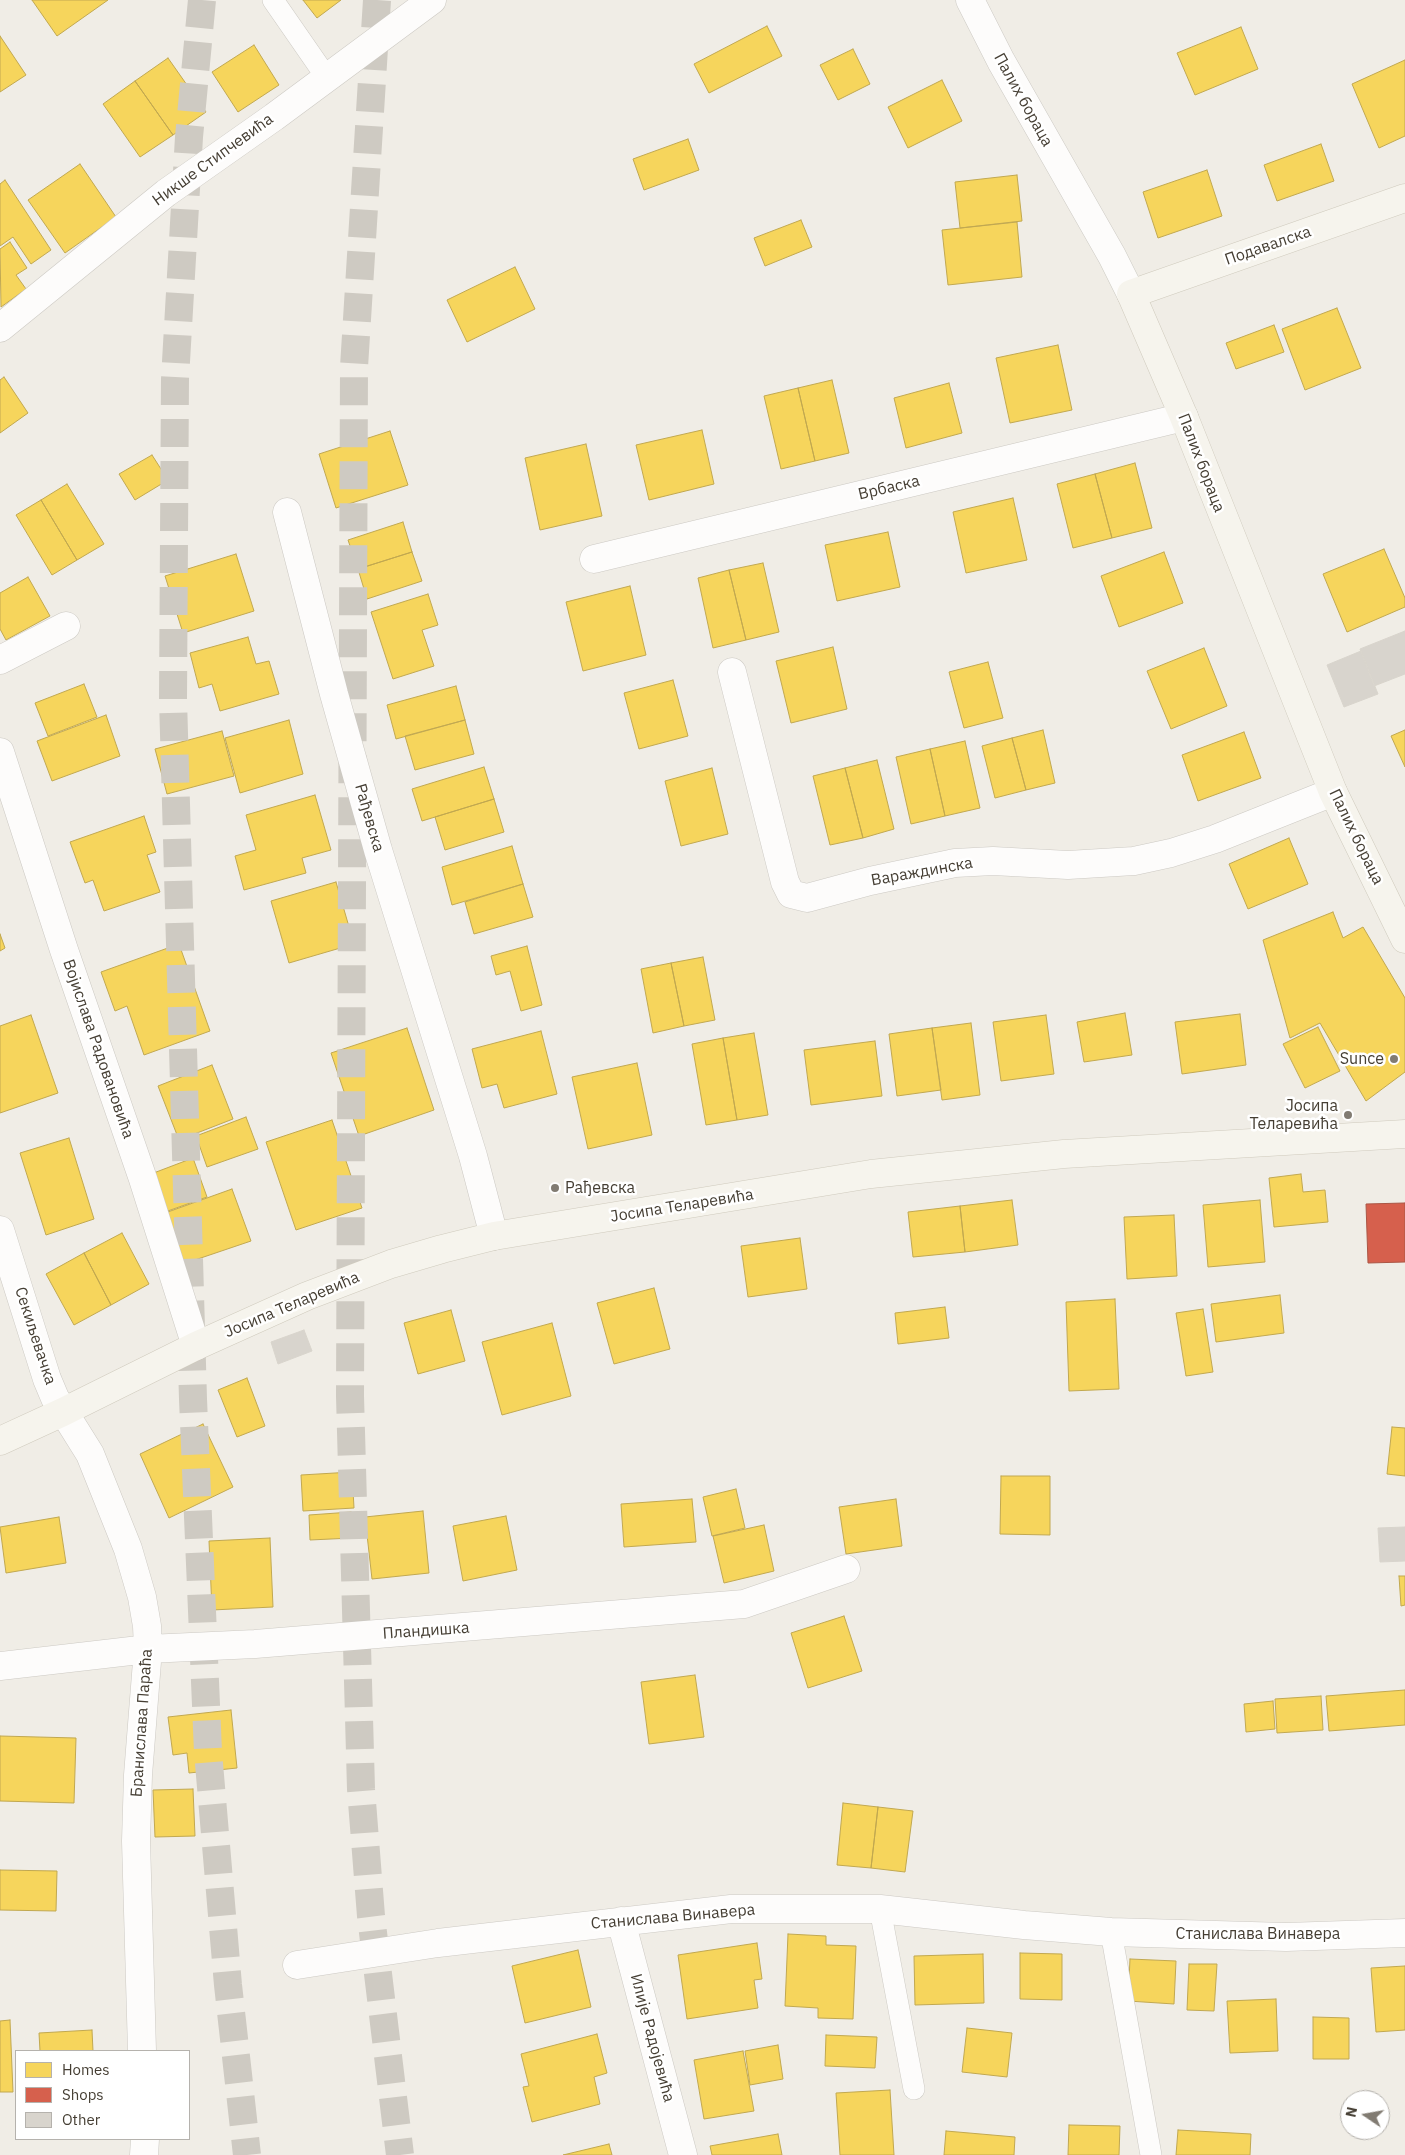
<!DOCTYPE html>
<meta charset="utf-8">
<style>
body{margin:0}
#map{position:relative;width:1405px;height:2155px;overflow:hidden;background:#f0ede6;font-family:"IBM Plex Sans",sans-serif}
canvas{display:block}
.legend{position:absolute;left:15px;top:2050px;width:175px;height:90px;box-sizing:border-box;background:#fff;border:1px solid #b5b2ad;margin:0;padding:6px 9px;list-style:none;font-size:15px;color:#453e33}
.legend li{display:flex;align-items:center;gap:10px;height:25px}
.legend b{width:25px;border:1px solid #b5b2ad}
.north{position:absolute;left:1340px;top:2090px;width:50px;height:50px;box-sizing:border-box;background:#fff;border:1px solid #b5b2ad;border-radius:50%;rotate:282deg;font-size:14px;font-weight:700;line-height:20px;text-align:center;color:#453e33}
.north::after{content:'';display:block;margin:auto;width:18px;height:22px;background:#817b72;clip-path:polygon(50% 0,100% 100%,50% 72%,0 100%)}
</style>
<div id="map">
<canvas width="1405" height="2155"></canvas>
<ul class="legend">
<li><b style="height:14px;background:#f6d55c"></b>Homes</li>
<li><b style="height:14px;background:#d6604d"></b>Shops</li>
<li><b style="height:14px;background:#d8d4cd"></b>Other</li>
</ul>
<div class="north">N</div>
</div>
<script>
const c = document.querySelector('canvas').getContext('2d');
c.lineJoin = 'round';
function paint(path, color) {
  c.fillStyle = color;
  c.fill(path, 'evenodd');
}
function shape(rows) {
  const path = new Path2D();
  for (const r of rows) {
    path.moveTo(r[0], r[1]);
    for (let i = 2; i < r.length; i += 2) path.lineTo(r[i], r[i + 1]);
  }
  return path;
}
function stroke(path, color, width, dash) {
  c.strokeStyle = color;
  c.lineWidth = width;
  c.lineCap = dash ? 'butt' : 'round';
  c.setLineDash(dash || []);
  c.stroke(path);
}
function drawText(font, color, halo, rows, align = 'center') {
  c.font = font + ' "IBM Plex Sans",sans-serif';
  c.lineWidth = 5;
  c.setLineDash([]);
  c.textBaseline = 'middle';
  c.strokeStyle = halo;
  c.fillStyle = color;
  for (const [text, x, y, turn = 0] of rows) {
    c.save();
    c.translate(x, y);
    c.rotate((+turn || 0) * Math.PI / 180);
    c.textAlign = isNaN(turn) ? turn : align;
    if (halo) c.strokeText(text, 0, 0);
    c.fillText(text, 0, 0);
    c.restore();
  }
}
const homes = shape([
 [32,0,108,0,57,36,32,0],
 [303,0,341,0,317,18,303,0],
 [767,26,782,56,709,93,694,64,767,26],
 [1241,27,1258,69,1195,95,1177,53,1241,27],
 [0,36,26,75,0,92,0,36],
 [254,45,279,85,238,112,212,72,254,45],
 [853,49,870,84,838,100,820,65,853,49],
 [168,58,206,112,173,135,135,81,168,58],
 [1405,60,1405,136,1379,148,1352,84,1405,60],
 [942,80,962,121,908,148,888,107,942,80],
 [135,81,173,135,140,157,103,104,135,81],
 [688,139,699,170,644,190,633,159,688,139],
 [1321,144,1334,181,1277,201,1264,165,1321,144],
 [80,164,116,217,65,253,28,200,80,164],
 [1207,170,1222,216,1158,238,1143,192,1207,170],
 [1017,175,1022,221,960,228,955,182,1017,175],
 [5,180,51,250,31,264,13,237,0,246,0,184,5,180],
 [801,220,812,247,765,266,754,238,801,220],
 [1017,222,1022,277,948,285,942,230,1017,222],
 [10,242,27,268,16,275,26,289,1,307,0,249,10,242],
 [515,267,535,309,467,342,447,300,515,267],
 [1337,308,1361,368,1305,390,1282,329,1337,308],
 [1274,325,1284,352,1236,369,1226,343,1274,325],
 [1058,345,1072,410,1010,423,996,358,1058,345],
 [4,377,28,413,0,433,0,380,4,377],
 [832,380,849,453,815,461,798,388,832,380],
 [949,383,962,433,906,448,894,398,949,383],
 [798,388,815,461,781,469,764,396,798,388],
 [702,430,714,484,649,500,636,445,702,430],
 [390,431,408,485,336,508,319,454,390,431],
 [586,444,602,516,540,530,525,458,586,444],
 [152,455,168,480,135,500,119,474,152,455],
 [1135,463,1152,528,1112,538,1095,474,1135,463],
 [1095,474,1112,538,1073,548,1057,484,1095,474],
 [67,484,104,544,77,560,41,500,67,484],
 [1013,498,1027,560,966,573,953,512,1013,498],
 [41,500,77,560,52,575,16,515,41,500],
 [403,522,412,552,358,569,348,540,403,522],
 [888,532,900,587,837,601,825,545,888,532],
 [1384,549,1405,598,1405,607,1347,632,1323,574,1384,549],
 [412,552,422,581,367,599,358,569,412,552],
 [1164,552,1183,603,1119,627,1101,576,1164,552],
 [236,554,254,611,183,633,165,576,236,554],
 [763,563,779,632,746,640,729,570,763,563],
 [729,570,746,640,713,648,698,578,729,570],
 [28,577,50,616,6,640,0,629,0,593,28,577],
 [630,586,646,655,583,671,566,602,630,586],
 [428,594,438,625,422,630,434,666,393,679,371,612,428,594],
 [248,637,256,664,269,661,279,694,220,711,212,684,199,688,190,653,248,637],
 [833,647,847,709,791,723,776,661,833,647],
 [1204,648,1227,706,1171,729,1147,671,1204,648],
 [988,662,1003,718,964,728,949,672,988,662],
 [673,680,688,736,639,749,624,693,673,680],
 [84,684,97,717,48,736,35,703,84,684],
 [456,686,465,720,396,739,387,705,456,686],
 [106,715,120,756,52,781,37,741,106,715],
 [289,720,303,774,240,793,225,738,289,720],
 [465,720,474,754,415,770,405,736,465,720],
 [1043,730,1055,783,1026,790,1012,738,1043,730],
 [1405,730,1405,767,1391,736,1405,730],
 [222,731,234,776,167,794,155,749,222,731],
 [1244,732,1261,778,1198,801,1182,755,1244,732],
 [1012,738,1026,790,995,798,982,746,1012,738],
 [965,741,980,808,945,816,930,749,965,741],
 [930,749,945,816,911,824,896,757,930,749],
 [877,760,894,829,863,838,845,768,877,760],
 [484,767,494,799,422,821,412,789,484,767],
 [712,768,728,834,681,846,665,781,712,768],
 [845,768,863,838,830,845,813,776,845,768],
 [315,795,331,850,302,858,306,873,244,890,235,856,256,850,246,815,315,795],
 [494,799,504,832,445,850,435,817,494,799],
 [144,816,156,852,147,855,160,892,104,911,93,880,85,883,70,842,144,816],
 [1289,838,1308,884,1248,909,1229,864,1289,838],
 [512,846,523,884,452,905,442,867,512,846],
 [336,882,354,944,289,963,271,901,336,882],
 [523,884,533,917,474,934,465,902,523,884],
 [1333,912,1343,938,1363,927,1405,998,1405,1072,1366,1101,1320,1023,1290,1038,1263,940,1333,912],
 [0,934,5,948,0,951,0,934],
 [179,944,210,1031,144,1055,127,1006,115,1011,101,972,179,944],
 [527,946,542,1005,521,1011,510,971,496,975,491,956,527,946],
 [703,957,715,1020,684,1026,671,963,703,957],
 [671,963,684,1026,653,1033,641,969,671,963],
 [1125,1013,1132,1055,1084,1062,1077,1022,1125,1013],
 [1240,1014,1246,1065,1182,1074,1175,1022,1240,1014],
 [31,1015,58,1093,0,1113,0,1026,31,1015],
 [1046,1015,1054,1074,1001,1081,993,1022,1046,1015],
 [971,1023,980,1095,942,1100,932,1028,971,1023],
 [1318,1027,1340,1071,1305,1088,1283,1044,1318,1027],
 [407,1028,434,1110,359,1136,331,1053,407,1028],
 [932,1028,941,1090,897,1096,889,1034,932,1028],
 [541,1031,557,1094,504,1108,497,1084,482,1088,472,1049,541,1031],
 [754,1033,768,1115,737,1120,723,1038,754,1033],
 [723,1038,737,1120,706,1125,692,1044,723,1038],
 [875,1041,882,1096,811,1105,804,1050,875,1041],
 [637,1063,652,1135,588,1149,572,1077,637,1063],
 [212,1065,233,1119,179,1140,158,1086,212,1065],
 [246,1117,258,1149,207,1167,196,1136,246,1117],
 [332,1120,362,1208,296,1230,266,1142,332,1120],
 [69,1138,94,1219,46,1235,20,1153,69,1138],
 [193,1158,207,1197,165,1212,151,1174,193,1158],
 [1301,1174,1303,1192,1325,1190,1328,1222,1274,1227,1269,1178,1301,1174],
 [232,1189,251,1241,183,1264,165,1213,232,1189],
 [1012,1200,1018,1245,965,1252,960,1206,1012,1200],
 [1260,1200,1265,1262,1208,1267,1203,1205,1260,1200],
 [960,1206,965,1252,913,1257,908,1212,960,1206],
 [1174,1215,1177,1276,1127,1279,1124,1217,1174,1215],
 [122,1233,149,1284,111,1305,84,1253,122,1233],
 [800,1238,807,1289,748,1297,741,1246,800,1238],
 [84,1253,111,1305,74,1325,46,1274,84,1253],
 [654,1288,670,1349,614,1364,597,1303,654,1288],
 [1280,1295,1284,1333,1216,1342,1211,1304,1280,1295],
 [1115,1299,1119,1389,1069,1391,1066,1302,1115,1299],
 [945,1307,949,1338,898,1344,895,1313,945,1307],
 [1203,1309,1213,1372,1186,1376,1176,1313,1203,1309],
 [451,1310,465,1361,418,1374,404,1323,451,1310],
 [552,1323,571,1396,502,1415,482,1342,552,1323],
 [247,1378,265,1426,237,1437,218,1390,247,1378],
 [203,1424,233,1487,169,1518,140,1454,203,1424],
 [1392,1427,1405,1428,1405,1476,1387,1474,1392,1427],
 [352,1472,354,1508,303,1511,301,1475,352,1472],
 [1001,1476,1050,1476,1050,1535,1000,1534,1001,1476],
 [736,1489,745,1528,712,1536,703,1497,736,1489],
 [692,1499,696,1542,624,1547,621,1504,692,1499],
 [896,1499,902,1546,846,1554,839,1507,896,1499],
 [423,1511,429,1573,372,1579,365,1517,423,1511],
 [351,1512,352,1538,310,1540,309,1515,351,1512],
 [506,1516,517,1570,463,1581,453,1526,506,1516],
 [59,1517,66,1563,6,1573,0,1527,59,1517],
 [764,1525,774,1571,724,1583,713,1536,764,1525],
 [270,1538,273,1607,212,1610,209,1541,270,1538],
 [1399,1576,1405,1576,1405,1605,1401,1606,1399,1576],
 [844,1616,862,1671,808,1688,791,1633,844,1616],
 [695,1675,704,1737,649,1744,641,1682,695,1675],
 [1405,1690,1405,1725,1329,1731,1326,1696,1405,1690],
 [1321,1696,1323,1730,1277,1733,1275,1699,1321,1696],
 [1273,1701,1275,1729,1246,1732,1244,1704,1273,1701],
 [231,1710,237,1768,189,1773,187,1753,173,1755,168,1717,231,1710],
 [0,1736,76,1738,74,1803,0,1801,0,1736],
 [193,1789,195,1836,155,1837,153,1790,193,1789],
 [843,1803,878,1807,871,1868,837,1865,843,1803],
 [878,1807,913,1811,905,1872,871,1868,878,1807],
 [0,1870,57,1871,56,1911,0,1910,0,1870],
 [788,1934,826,1936,826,1945,856,1946,853,2019,818,2018,818,2008,785,2006,788,1934],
 [757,1943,762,1979,754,1980,758,2008,687,2019,678,1955,757,1943],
 [578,1950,591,2007,525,2023,512,1966,578,1950],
 [1020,1953,1062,1954,1062,2000,1020,1999,1020,1953],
 [983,1954,984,2003,915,2005,914,1956,983,1954],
 [1130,1959,1176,1961,1174,2004,1128,2001,1130,1959],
 [1189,1964,1217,1964,1214,2011,1187,2010,1189,1964],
 [1405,1966,1405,2030,1376,2032,1371,1968,1405,1966],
 [1276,1999,1278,2051,1230,2053,1227,2001,1276,1999],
 [1313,2017,1349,2018,1349,2059,1313,2059,1313,2017],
 [10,2020,13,2092,0,2092,0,2021,10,2020],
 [967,2028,1012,2033,1007,2077,962,2072,967,2028],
 [92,2030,93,2051,40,2051,39,2033,92,2030],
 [597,2034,607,2073,594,2077,600,2104,532,2122,523,2087,529,2086,521,2054,597,2034],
 [826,2035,877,2037,875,2068,825,2066,826,2035],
 [778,2045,783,2079,750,2085,745,2051,778,2045],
 [743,2051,754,2111,704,2119,694,2060,743,2051],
 [890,2090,894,2155,840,2155,836,2093,890,2090],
 [1069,2125,1120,2126,1119,2155,1068,2155,1069,2125],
 [1178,2130,1251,2134,1250,2155,1176,2155,1178,2130],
 [946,2131,1015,2137,1014,2155,944,2155,946,2131],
 [778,2134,782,2155,712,2155,710,2146,778,2134],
 [609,2144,612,2155,563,2155,609,2144]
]);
paint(homes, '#f6d55c');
stroke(homes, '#c1a850', 1);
const shops = shape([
 [1405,1203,1405,1262,1368,1263,1366,1204,1405,1203]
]);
paint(shops, '#d6604d');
stroke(shops, '#aa5645', 1);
const building = shape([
 [1405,631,1405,674,1374,686,1360,649,1405,631],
 [1361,651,1378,694,1344,707,1327,665,1361,651],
 [304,1330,312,1351,278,1364,271,1342,304,1330],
 [1405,1527,1405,1561,1380,1562,1378,1528,1405,1527]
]);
paint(building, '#d8d4cd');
stroke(building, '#d8d4cc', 1);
stroke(shape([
 [202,0,189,137,175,379,173,699,193,1399,208,1752,228,1985,247,2155],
 [377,0,354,367,350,1396,361,1789,371,1916,400,2155]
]), '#cecac2', 28, [28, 14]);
const lane = shape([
 [273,0,327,78],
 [880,1909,914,2089],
 [1111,1932,1151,2155]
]);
const street = shape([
 [970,0,1001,61,1112,256,1131,294],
 [0,328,166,193,274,117,432,0],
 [287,512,334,694,378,850,473,1156,494,1236],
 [594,559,1184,417],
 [0,660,66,626],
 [732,672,785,882,791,894,807,898,870,881,955,863,993,861,1068,865,1134,861,1171,853,1215,839,1333,792],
 [0,752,64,950,143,1179,196,1346],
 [0,1230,47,1379,55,1398,90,1454,128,1549,142,1597,147,1626,148,1649,138,1775,136,1841,142,2051],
 [0,1666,148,1649,255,1644,744,1604,846,1569],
 [621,1921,683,2155],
 [297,1965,438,1943,731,1909,880,1909,1024,1925,1111,1932,1286,1937,1405,1933],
 [144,2155,145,2139]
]);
const secondary = shape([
 [1405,198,1131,294,1184,417,1333,792,1405,939],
 [0,1441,63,1412,196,1346,307,1296,391,1264,442,1249,494,1236,871,1174,1064,1154,1405,1134]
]);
stroke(lane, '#ccc9c3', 22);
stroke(street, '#ccc9c3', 29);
stroke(secondary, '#cfcabd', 29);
stroke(lane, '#fdfcfb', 21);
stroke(street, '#fdfcfb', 28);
stroke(secondary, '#f6f4ed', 28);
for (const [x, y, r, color] of [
 [1394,1059,5,"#817b72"],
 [1348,1115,5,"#817b72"],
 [555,1188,5,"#817b72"]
]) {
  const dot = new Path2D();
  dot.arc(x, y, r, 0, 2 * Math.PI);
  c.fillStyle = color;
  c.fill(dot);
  stroke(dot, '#fff', 2);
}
drawText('16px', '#453e33', '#fff', [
 ["Палих бораца",1023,100,61],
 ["Никше Стипчевића",213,160,-36],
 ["Подавалска",1268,246,-19],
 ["Палих бораца",1201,463,69],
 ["Врбаска",889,488,-13],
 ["Рађевска",369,818,74],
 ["Палих бораца",1356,837,64],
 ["Вараждинска",922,872,-10],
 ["Војислава Радовановића",98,1049,71],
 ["Јосипа Теларевића",682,1206,-9],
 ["Јосипа Теларевића",292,1305,-23],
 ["Секиљевачка",35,1336,72],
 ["Пландишка",426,1631,-4],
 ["Бранислава Параћа",142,1723,-86],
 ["Станислава Винавера",673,1917,-5],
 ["Станислава Винавера",1258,1934],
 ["Илије Радојевића",652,2038,75]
]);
drawText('16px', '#453e33', '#fff', [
 ["Sunce",1384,1059],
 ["Јосипа",1338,1106],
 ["Теларевића",1338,1124],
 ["Рађевска",565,1188,"left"]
], 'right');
</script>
